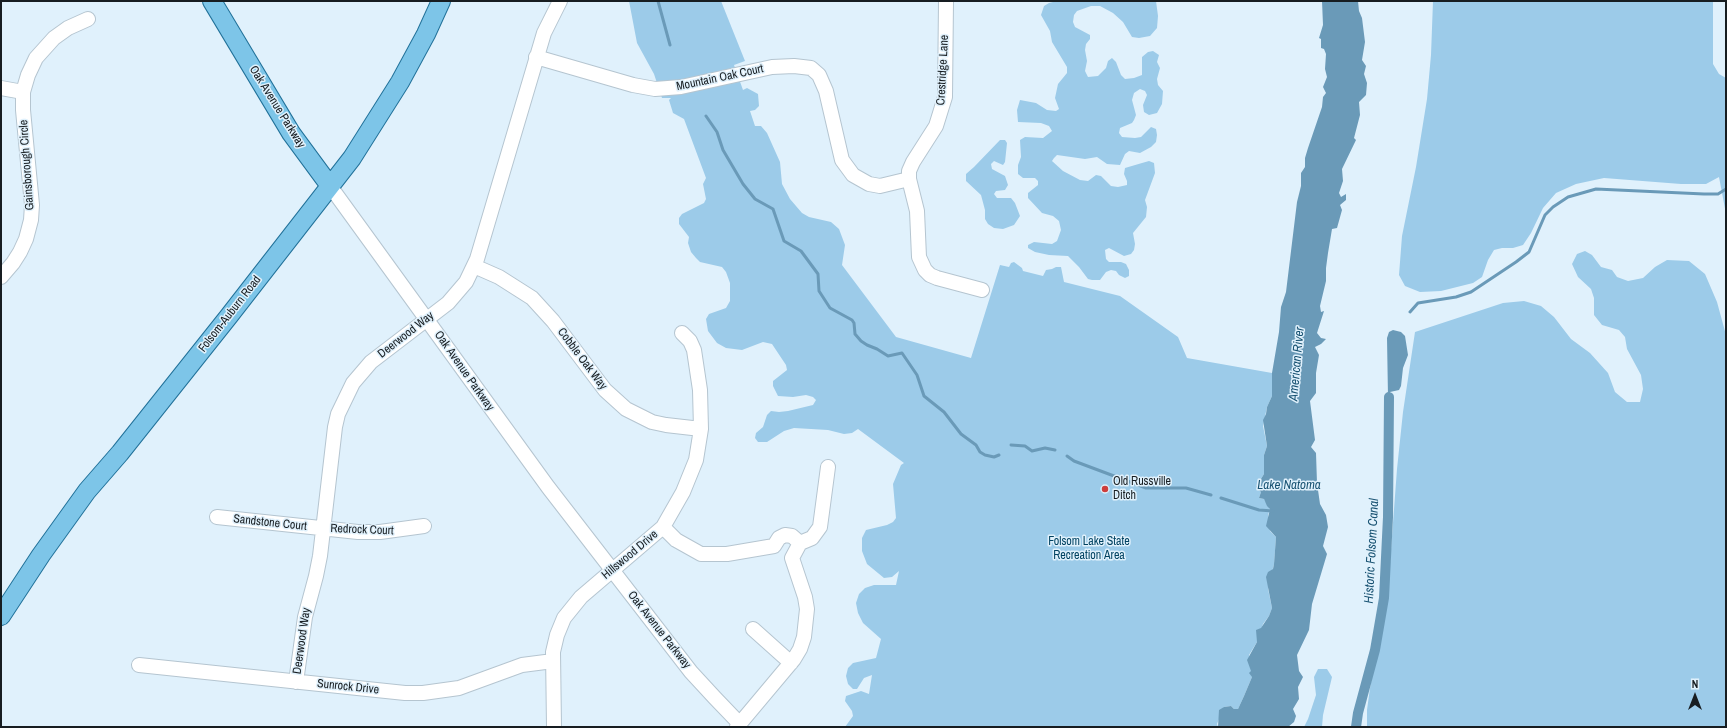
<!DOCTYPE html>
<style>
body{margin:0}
#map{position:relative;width:1727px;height:728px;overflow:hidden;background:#e0f1fc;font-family:"Archivo Narrow",sans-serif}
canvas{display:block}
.frame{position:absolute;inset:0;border:2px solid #171d21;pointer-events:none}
.north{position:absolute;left:1675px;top:676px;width:40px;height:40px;-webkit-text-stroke:3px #e0f1fc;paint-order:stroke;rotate:0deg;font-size:11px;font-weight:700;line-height:16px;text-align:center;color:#171d21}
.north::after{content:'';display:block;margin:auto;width:14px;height:18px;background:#171d21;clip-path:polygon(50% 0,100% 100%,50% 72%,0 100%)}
</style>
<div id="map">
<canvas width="1727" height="728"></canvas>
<div class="frame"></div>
<div class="north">N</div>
</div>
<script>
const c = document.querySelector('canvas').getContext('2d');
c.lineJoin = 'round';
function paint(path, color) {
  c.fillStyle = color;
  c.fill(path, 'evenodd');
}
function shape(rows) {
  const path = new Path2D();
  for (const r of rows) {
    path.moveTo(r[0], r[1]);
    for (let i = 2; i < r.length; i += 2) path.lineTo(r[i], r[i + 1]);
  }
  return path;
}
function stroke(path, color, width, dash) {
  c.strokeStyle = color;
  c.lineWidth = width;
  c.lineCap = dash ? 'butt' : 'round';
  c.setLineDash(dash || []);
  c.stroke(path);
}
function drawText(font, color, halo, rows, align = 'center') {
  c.font = font + ' "Archivo Narrow",sans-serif';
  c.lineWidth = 3;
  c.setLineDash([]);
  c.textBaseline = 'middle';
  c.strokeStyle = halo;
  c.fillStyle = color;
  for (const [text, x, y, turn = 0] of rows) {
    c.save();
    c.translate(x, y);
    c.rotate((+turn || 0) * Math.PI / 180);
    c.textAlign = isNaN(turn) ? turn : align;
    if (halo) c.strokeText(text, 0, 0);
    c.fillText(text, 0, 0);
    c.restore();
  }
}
paint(shape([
 [629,1,721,1,745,61,734,65,743,90,747,88,758,94,759,106,755,110,750,111,755,126,761,126,767,133,780,162,782,184,790,199,802,213,809,217,831,222,839,229,845,245,842,265,896,337,971,358,1000,265,1009,267,1011,263,1014,262,1022,268,1023,271,1043,276,1046,270,1052,269,1056,267,1061,267,1064,282,1120,296,1178,337,1187,358,1272,373,1272,396,1267,407,1263,426,1267,446,1264,455,1264,474,1256,487,1261,492,1259,498,1264,499,1270,509,1268,515,1270,531,1276,537,1274,564,1268,589,1272,608,1269,616,1263,624,1257,642,1249,655,1252,677,1244,696,1238,709,1234,709,1231,706,1224,707,1217,724,1218,727,845,727,853,716,852,711,845,701,846,696,861,691,869,694,872,675,864,678,857,689,853,689,848,684,846,676,848,668,853,663,876,658,881,639,863,623,858,613,856,603,859,594,865,588,874,585,896,585,899,571,892,577,884,578,867,564,862,551,862,538,866,530,887,525,893,522,896,518,893,484,901,465,904,463,858,429,852,433,844,434,828,430,794,428,784,431,767,442,758,442,755,438,756,433,763,427,767,415,771,411,779,412,788,411,813,405,816,400,813,397,806,395,793,397,778,396,773,386,773,381,787,370,786,365,772,344,763,342,742,350,726,348,717,343,708,331,706,319,709,314,726,308,730,301,730,283,726,272,722,267,700,262,696,258,691,252,688,243,689,237,679,224,679,218,682,214,704,203,706,199,703,184,706,178,684,119,673,113,669,100,671,98,662,98,654,74,637,43],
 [1057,1,1156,1,1158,16,1157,28,1150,36,1139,38,1132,37,1123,22,1113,13,1100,6,1091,6,1077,11,1074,15,1073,22,1075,27,1090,35,1090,39,1086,44,1085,50,1087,61,1085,71,1088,77,1098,76,1106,68,1108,61,1112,58,1116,62,1121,75,1125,79,1134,78,1142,75,1142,57,1148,52,1153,51,1159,55,1157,62,1160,68,1157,79,1158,85,1163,91,1162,104,1157,113,1149,115,1144,112,1143,105,1147,95,1145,91,1140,89,1134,93,1132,100,1136,115,1134,120,1132,123,1120,128,1119,133,1122,137,1135,138,1141,137,1151,127,1156,129,1157,135,1156,142,1151,147,1140,153,1129,151,1125,154,1120,165,1107,164,1097,157,1085,159,1057,155,1054,158,1052,161,1063,171,1080,180,1088,181,1096,175,1101,176,1111,186,1118,187,1127,185,1127,181,1124,174,1125,168,1142,163,1149,161,1154,163,1155,173,1145,200,1147,207,1146,217,1133,233,1135,244,1134,250,1131,254,1124,256,1109,248,1105,250,1106,259,1109,262,1121,262,1126,264,1129,270,1129,276,1125,278,1119,275,1116,271,1111,270,1106,272,1100,280,1092,280,1088,279,1079,267,1068,256,1049,255,1035,252,1028,248,1028,245,1034,242,1052,244,1057,241,1061,230,1059,221,1053,216,1042,213,1028,198,1028,193,1038,185,1038,181,1035,178,1023,178,1018,174,1018,165,1021,157,1020,140,1025,137,1043,138,1052,131,1049,126,1041,123,1018,122,1017,110,1020,100,1036,103,1047,110,1056,111,1059,109,1055,98,1058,84,1067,73,1067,67,1052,42,1050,31,1041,15,1044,6,1049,3],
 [1433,1,1713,1,1713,64,1719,74,1726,78,1726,214,1719,177,1706,184,1681,184,1604,178,1576,184,1556,193,1543,208,1531,233,1523,245,1513,248,1502,248,1494,250,1488,260,1482,277,1473,283,1441,291,1420,292,1405,286,1399,275,1402,236,1416,167,1427,99,1431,55],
 [1000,140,1005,140,1007,143,1005,162,1003,165,994,161,991,164,992,169,1005,176,1008,185,1005,190,996,191,994,194,997,198,1011,198,1015,203,1020,216,1014,225,1003,229,994,228,988,224,985,219,985,210,981,195,966,181,966,174,974,167],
 [1585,251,1592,255,1601,267,1612,270,1617,277,1628,281,1643,278,1655,267,1667,260,1689,261,1705,274,1717,302,1726,335,1726,727,1367,727,1367,710,1370,688,1388,590,1397,469,1403,412,1415,332,1503,303,1524,301,1541,306,1554,317,1571,339,1590,353,1608,373,1615,392,1627,402,1640,402,1643,389,1641,375,1627,349,1625,337,1619,330,1602,325,1594,315,1594,298,1591,289,1578,277,1572,264,1577,254],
 [1318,669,1327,669,1332,677,1323,715,1322,727,1304,727,1308,719,1316,695,1314,677]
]), '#9ccbe9');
paint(shape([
 [1322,1,1358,1,1359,11,1362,18,1365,42,1362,60,1366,66,1364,74,1367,83,1366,95,1359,102,1360,115,1354,138,1356,140,1342,169,1343,181,1339,193,1341,197,1346,194,1346,200,1340,205,1342,210,1337,228,1332,229,1328,253,1326,268,1326,281,1320,306,1321,312,1324,311,1317,333,1321,338,1326,339,1321,344,1315,347,1319,355,1316,373,1316,393,1310,401,1315,440,1311,447,1316,453,1317,483,1320,504,1326,515,1328,527,1323,546,1327,554,1312,604,1309,630,1297,655,1299,671,1303,677,1298,687,1299,699,1293,709,1296,716,1294,722,1288,727,1218,727,1219,710,1224,707,1231,706,1234,709,1238,709,1244,696,1252,677,1249,673,1251,671,1247,660,1257,642,1256,630,1261,628,1269,616,1272,608,1266,577,1268,572,1273,569,1274,564,1276,537,1266,526,1270,509,1267,506,1264,499,1259,498,1261,492,1256,487,1264,474,1264,455,1267,446,1263,420,1266,414,1267,407,1272,396,1272,373,1279,332,1281,307,1286,292,1297,202,1301,186,1301,173,1305,167,1305,158,1308,148,1322,107,1323,97,1326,93,1323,87,1327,77,1325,69,1326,54,1324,49,1321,48,1321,39,1319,38,1323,25],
 [1393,330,1401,332,1405,336,1408,355,1403,368,1401,386,1399,390,1390,392,1390,397,1388,397,1387,338,1389,332]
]), '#6a9ab8');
stroke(shape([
 [658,1,670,45],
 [706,116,717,132,723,150,743,184,755,199,773,209,784,241,801,251,818,274,819,291,830,308,852,320,854,323,855,334,861,341,867,345,877,349,888,356,902,353,917,375,924,396,944,412,961,434,976,445,980,452,985,455,994,457,999,455],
 [1410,312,1418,303,1456,297,1471,292,1516,262,1529,252,1545,215,1553,207,1568,197,1596,189,1704,194,1718,194,1726,189],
 [1011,445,1025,446,1032,451,1045,448,1055,450],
 [1067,456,1074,461,1146,488,1186,488,1211,495],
 [1221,498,1259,510,1273,511]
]), '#6a9ab8', 3);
stroke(shape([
 [1356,727,1358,713,1375,650,1384,598,1388,517,1389,397]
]), '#6a9ab8', 10);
const minor = shape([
 [536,57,633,85,655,89,681,87,772,67,794,66,811,68,819,75,826,91,842,160,853,175,869,184,880,186,909,179,909,171,913,162,936,126,945,97,946,1],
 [1,88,23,92],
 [909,179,917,211,919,257,925,270,930,275,937,278,982,290],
 [330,186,548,487,691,672,715,698,740,724],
 [474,266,499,277,532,298,553,321,605,390,626,409,652,422,666,425,701,429],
 [1,277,13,263,20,252,26,239,31,220,32,205,23,110,23,92,28,75,36,58,54,38,68,28,88,19],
 [217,517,358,532,380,532,424,526],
 [663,527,676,540,701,554,727,554,774,546,779,538,785,535,792,536,800,543],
 [800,543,812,538,820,527,828,467],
 [753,629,791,663],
 [139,665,405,693,423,693,459,688,522,665,553,661],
 [296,682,305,617,316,576,320,556,335,427,338,414,353,383,371,362,448,303,466,282,477,259,544,33,560,1],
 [554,727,553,652,557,635,564,618,581,597,663,527,683,492,696,460,701,429,700,390,694,350,690,341,682,333],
 [737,727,794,659,800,649,804,637,807,609,805,597,792,558,800,543]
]);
const major = shape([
 [212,1,291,133,330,186],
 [1,616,41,555,87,491,120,453,229,316,352,158,400,82,426,34,441,1]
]);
stroke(minor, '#b5c5d0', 16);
stroke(major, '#217199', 20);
stroke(minor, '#fff', 14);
stroke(major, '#7dc5e8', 18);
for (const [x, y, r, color] of [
 [1105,489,4,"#cd3e3d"]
]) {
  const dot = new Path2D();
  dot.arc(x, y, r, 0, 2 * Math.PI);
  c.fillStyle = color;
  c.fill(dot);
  stroke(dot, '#e0f1fc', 1.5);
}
drawText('12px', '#171d21', '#e0f1fc', [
 ["Crestridge Lane",943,70,-87],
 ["Mountain Oak Court",720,78,-12],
 ["Oak Avenue Parkway",277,107,58],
 ["Gainsborough Circle",27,165,-94],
 ["Folsom-Auburn Road",230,314,-52],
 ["Deerwood Way",406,335,-38],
 ["Cobble Oak Way",582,359,53],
 ["Oak Avenue Parkway",464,371,55],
 ["Sandstone Court",270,523,6],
 ["Redrock Court",362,530,2],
 ["Hillswood Drive",630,555,-40],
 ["Oak Avenue Parkway",659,630,52],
 ["Deerwood Way",302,641,-82],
 ["Sunrock Drive",348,687,6]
]);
drawText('12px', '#171d21', '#e0f1fc', [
 ["Old Russville",1113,482],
 ["Ditch",1113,496]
], 'left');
drawText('12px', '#004261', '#e0f1fc', [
 ["Folsom Lake State",1089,542],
 ["Recreation Area",1089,556]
]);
drawText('italic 13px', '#185272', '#e0f1fc', [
 ["American River",1297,364,-85],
 ["Lake Natoma",1289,486],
 ["Historic Folsom Canal",1372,551,-87]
]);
</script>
